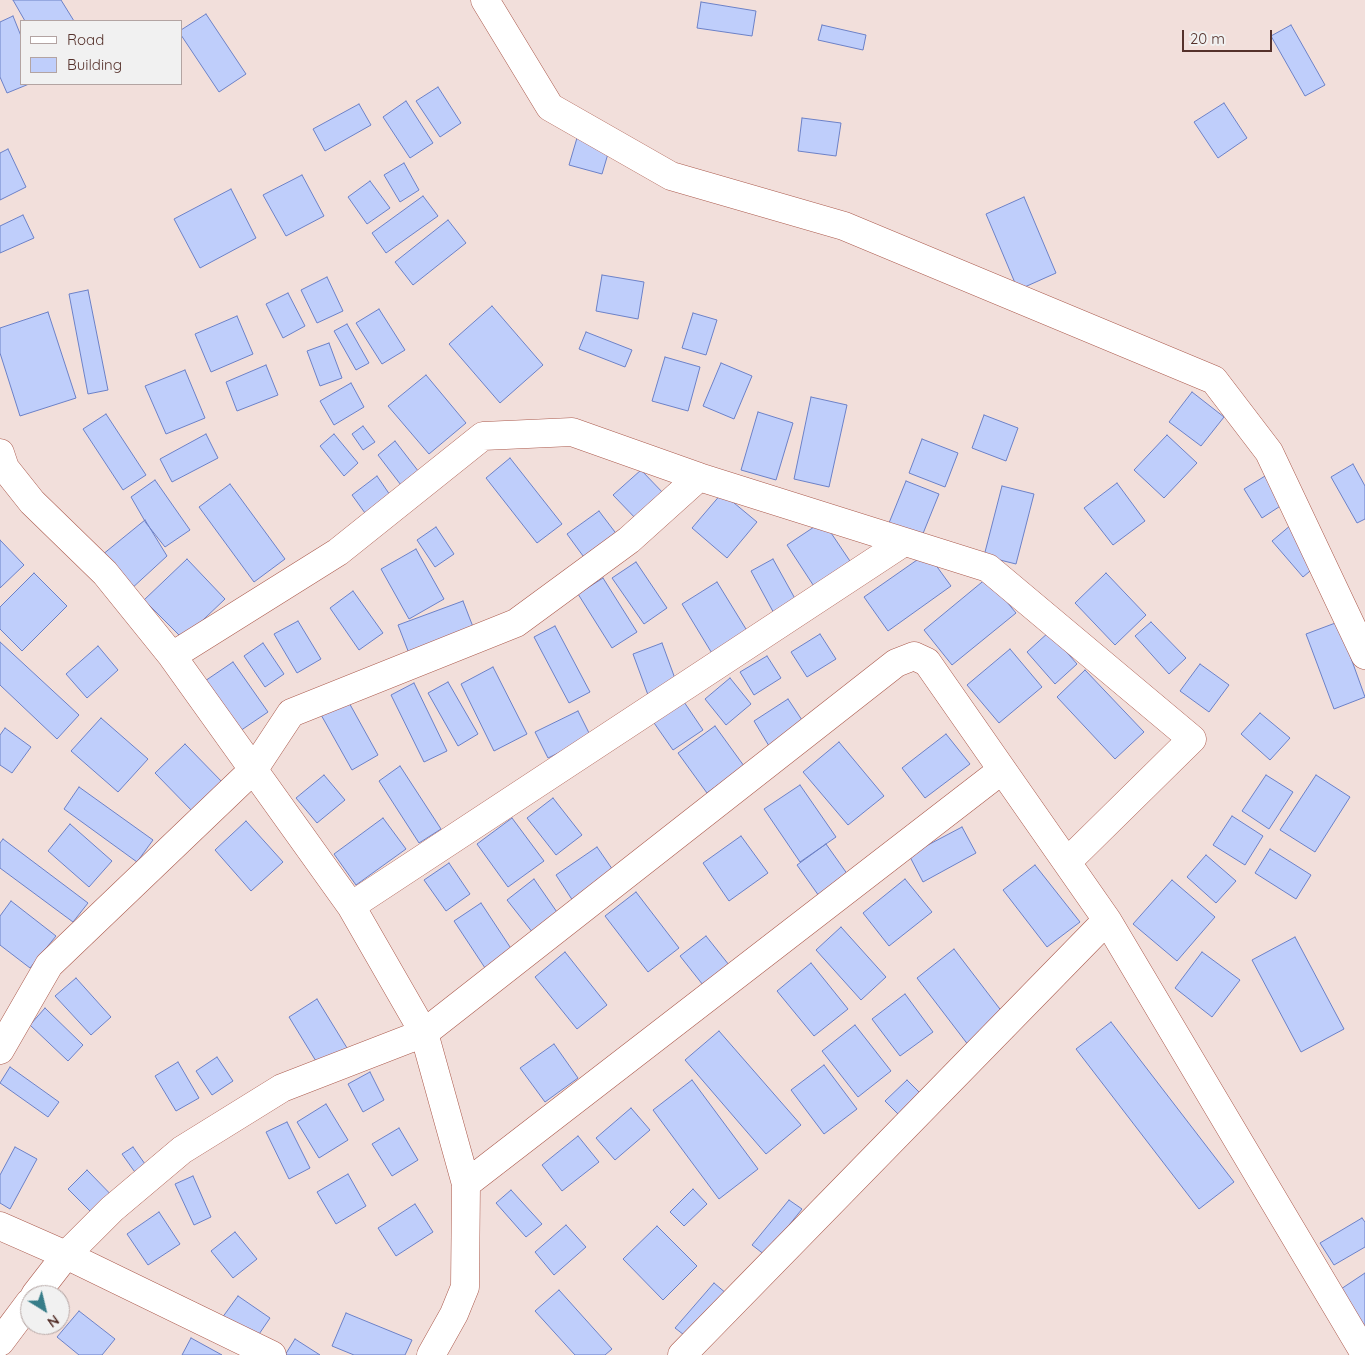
<!DOCTYPE html>
<style>
body{margin:0}
#map{position:relative;width:1365px;height:1355px;overflow:hidden;background:#f2dfdb;font-family:Quicksand,sans-serif}
canvas{display:block}
.legend{position:absolute;left:20px;top:20px;width:162px;height:65px;box-sizing:border-box;background:#f1f1f1;border:1px solid #b3a4a2;margin:0;padding:6px 9px;list-style:none;font-size:15px;color:#55312b}
.legend li{display:flex;align-items:center;gap:10px;height:25px}
.legend b{width:25px;border:1px solid #b3a4a2}
.north{position:absolute;left:20px;top:1285px;width:50px;height:50px;box-sizing:border-box;background:#f1f1f1;border:1px solid #b3a4a2;border-radius:50%;rotate:144deg;font-size:14px;font-weight:700;line-height:20px;text-align:center;color:#55312b}
.north::after{content:'';display:block;margin:auto;width:18px;height:22px;background:#377d89;clip-path:polygon(50% 0,100% 100%,50% 72%,0 100%)}
.scale{position:absolute;left:1182px;top:30px;width:90px;height:22px;box-sizing:border-box;border:2px solid #55312b;border-top:0;padding-left:6px;font-size:15px;line-height:18px;white-space:nowrap;color:#55312b;-webkit-text-stroke:4px #f1f1f1;paint-order:stroke}
</style>
<div id="map">
<canvas width="1365" height="1355"></canvas>
<ul class="legend">
<li><b style="height:6px;background:#fff"></b>Road</li>
<li><b style="height:14px;background:#bfcefb"></b>Building</li>
</ul>
<div class="north">N</div>
<div class="scale">20 m</div>
</div>
<script>
const c = document.querySelector('canvas').getContext('2d');
c.lineJoin = 'round';
function paint(path, color) {
  c.fillStyle = color;
  c.fill(path, 'evenodd');
}
function shape(rows) {
  const path = new Path2D();
  for (const r of rows) {
    path.moveTo(r[0], r[1]);
    for (let i = 2; i < r.length; i += 2) path.lineTo(r[i], r[i + 1]);
  }
  return path;
}
function stroke(path, color, width, dash) {
  c.strokeStyle = color;
  c.lineWidth = width;
  c.lineCap = dash ? 'butt' : 'round';
  c.setLineDash(dash || []);
  c.stroke(path);
}
const building = shape([
 [13,0,61,0,74,21,25,21,13,0],
 [701,2,756,11,752,36,697,28,701,2],
 [206,14,246,74,219,92,181,35,181,30,206,14],
 [13,16,21,36,21,84,29,84,7,93,0,77,0,22,13,16],
 [822,25,866,35,863,50,818,40,822,25],
 [1291,25,1325,85,1305,96,1271,36,1291,25],
 [438,87,461,123,440,137,416,101,438,87],
 [406,101,433,143,410,158,383,117,406,101],
 [1224,103,1247,138,1218,158,1194,122,1224,103],
 [359,104,371,125,325,151,313,129,359,104],
 [802,118,841,123,836,156,798,151,802,118],
 [582,121,615,130,602,174,569,165,582,121],
 [8,149,26,187,0,200,0,153,8,149],
 [404,163,419,190,400,202,384,175,404,163],
 [302,175,324,216,286,236,263,195,302,175],
 [370,181,390,208,367,224,348,197,370,181],
 [231,189,256,238,200,268,174,219,231,189],
 [423,196,438,216,386,253,372,233,423,196],
 [1024,197,1056,273,1018,290,986,214,1024,197],
 [23,215,34,238,0,253,0,226,23,215],
 [448,220,466,243,413,285,395,262,448,220],
 [602,275,644,282,638,319,596,311,602,275],
 [327,277,343,311,317,323,301,290,327,277],
 [88,290,108,390,88,394,69,294,88,290],
 [288,293,305,326,283,338,266,304,288,293],
 [492,306,543,365,500,403,449,344,492,306],
 [379,309,405,350,382,364,356,323,379,309],
 [48,312,76,398,20,416,0,353,0,328,48,312],
 [693,313,717,320,706,355,682,348,693,313],
 [237,316,253,354,211,372,195,334,237,316],
 [347,324,369,363,356,370,334,331,347,324],
 [586,332,632,350,625,367,579,349,586,332],
 [329,343,342,378,320,386,307,351,329,343],
 [665,357,700,367,688,411,652,401,665,357],
 [721,363,752,376,734,419,703,406,721,363],
 [266,365,278,395,237,411,226,382,266,365],
 [185,370,205,418,166,434,145,386,185,370],
 [426,375,466,423,429,454,388,406,426,375],
 [351,383,364,407,334,425,320,401,351,383],
 [1192,392,1224,417,1201,446,1169,422,1192,392],
 [811,397,847,405,829,487,794,479,811,397],
 [758,412,793,423,776,480,741,470,758,412],
 [106,414,146,475,123,490,83,429,106,414],
 [984,415,1018,428,1006,461,972,448,984,415],
 [363,426,375,442,363,450,352,434,363,426],
 [206,434,218,458,172,482,160,459,206,434],
 [334,434,358,463,344,476,320,446,334,434],
 [1167,435,1197,463,1164,498,1134,470,1167,435],
 [922,439,958,453,945,487,909,473,922,439],
 [395,441,422,476,404,489,378,455,395,441],
 [510,458,562,524,537,543,486,478,510,458],
 [1353,464,1365,486,1365,519,1357,523,1331,477,1353,464],
 [641,470,666,496,639,522,613,495,641,470],
 [1270,473,1288,501,1262,518,1244,489,1270,473],
 [377,476,390,495,365,513,352,495,377,476],
 [155,480,190,530,165,547,146,523,131,497,155,480],
 [906,481,939,494,922,536,889,523,906,481],
 [1117,483,1145,521,1113,545,1084,508,1117,483],
 [230,484,285,559,254,582,199,507,230,484],
 [1002,486,1034,494,1016,564,984,556,1002,486],
 [722,493,757,522,727,558,692,528,722,493],
 [599,511,618,536,586,560,567,534,599,511],
 [145,520,167,556,130,590,102,555,145,520],
 [823,521,856,570,819,594,787,545,823,521],
 [1291,525,1322,561,1303,577,1272,541,1291,525],
 [436,527,454,554,435,567,417,540,436,527],
 [0,540,24,565,0,588,0,540],
 [416,549,444,599,409,619,381,569,416,549],
 [927,553,951,586,888,631,864,597,927,553],
 [187,559,225,599,183,639,144,600,187,559],
 [773,559,798,604,776,617,751,571,773,559],
 [636,562,667,608,644,624,612,578,636,562],
 [34,573,67,606,22,651,0,629,0,607,34,573],
 [1106,573,1146,615,1115,645,1075,603,1106,573],
 [603,578,637,632,612,648,578,594,603,578],
 [987,578,1016,613,952,665,924,630,987,578],
 [717,582,749,634,713,655,682,604,717,582],
 [353,591,383,633,359,650,330,608,353,591],
 [463,601,475,632,410,656,398,625,463,601],
 [298,621,321,659,297,673,274,634,298,621],
 [1151,622,1186,658,1169,674,1135,636,1151,622],
 [1338,622,1365,697,1334,709,1306,634,1338,622],
 [555,626,590,692,569,703,534,637,555,626],
 [1049,632,1077,664,1055,684,1027,652,1049,632],
 [820,634,836,659,807,677,791,652,820,634],
 [0,642,79,715,57,739,0,685,0,642],
 [263,643,284,674,265,687,244,656,263,643],
 [662,643,677,684,648,695,633,654,662,643],
 [98,646,118,670,87,698,66,674,98,646],
 [1010,649,1042,687,999,723,967,685,1010,649],
 [767,656,781,678,754,695,740,672,767,656],
 [233,662,268,712,237,733,202,683,233,662],
 [1200,664,1229,685,1209,712,1180,691,1200,664],
 [493,667,527,734,494,751,461,684,493,667],
 [1085,670,1144,732,1115,759,1057,697,1085,670],
 [730,678,751,704,726,725,705,699,730,678],
 [448,682,478,734,458,746,428,693,448,682],
 [414,683,447,751,424,762,391,695,414,683],
 [347,699,378,755,352,770,320,713,347,699],
 [682,699,703,730,673,750,652,720,682,699],
 [788,699,804,723,769,746,754,721,788,699],
 [578,711,591,737,548,758,535,732,578,711],
 [1260,713,1290,738,1270,760,1241,734,1260,713],
 [101,718,148,759,118,792,71,751,101,718],
 [715,726,744,766,707,793,678,753,715,726],
 [5,728,31,747,12,773,0,765,0,735,5,728],
 [946,734,970,764,925,798,902,768,946,734],
 [839,742,884,796,848,825,803,772,839,742],
 [185,744,224,784,194,813,155,773,185,744],
 [400,766,441,829,419,843,379,781,400,766],
 [324,775,345,800,317,823,296,798,324,775],
 [1266,775,1293,792,1269,829,1242,811,1266,775],
 [1316,775,1350,797,1315,852,1280,830,1316,775],
 [800,785,836,837,800,862,764,809,800,785],
 [79,787,153,840,137,862,64,809,79,787],
 [553,798,582,835,556,855,527,818,553,798],
 [1232,816,1263,836,1245,865,1213,845,1232,816],
 [383,818,406,849,356,885,334,854,383,818],
 [512,818,544,861,508,887,477,844,512,818],
 [246,821,283,862,251,891,215,850,246,821],
 [70,824,112,861,89,887,48,851,70,824],
 [962,827,976,853,923,882,909,855,962,827],
 [741,836,768,873,729,901,703,863,741,836],
 [3,839,88,903,73,922,0,868,0,843,3,839],
 [826,844,848,875,819,896,797,865,826,844],
 [597,847,615,873,573,901,556,875,597,847],
 [1270,849,1311,875,1296,899,1255,873,1270,849],
 [1206,855,1236,881,1216,903,1187,877,1206,855],
 [449,863,470,894,446,911,424,880,449,863],
 [1035,865,1080,922,1047,947,1003,890,1035,865],
 [534,879,559,915,533,933,507,900,534,879],
 [905,879,932,912,889,946,863,913,905,879],
 [1172,880,1215,917,1177,961,1133,924,1172,880],
 [636,892,679,948,648,972,605,916,636,892],
 [11,901,56,936,30,968,0,945,0,916,11,901],
 [481,903,516,956,489,974,454,921,481,903],
 [841,927,886,977,861,1000,816,950,841,927],
 [706,936,729,965,703,985,680,956,706,936],
 [1295,937,1344,1029,1301,1052,1252,960,1295,937],
 [954,949,1006,1017,969,1046,917,978,954,949],
 [565,952,607,1005,577,1029,535,977,565,952],
 [1202,952,1240,980,1212,1017,1175,988,1202,952],
 [811,963,848,1009,814,1036,777,991,811,963],
 [76,978,111,1017,91,1035,55,996,76,978],
 [905,994,933,1032,900,1056,872,1019,905,994],
 [317,999,347,1048,319,1066,289,1017,317,999],
 [45,1008,83,1045,68,1061,30,1025,45,1008],
 [1111,1022,1234,1182,1199,1209,1076,1049,1111,1022],
 [855,1025,891,1071,858,1097,822,1051,855,1025],
 [719,1031,801,1125,766,1154,685,1060,719,1031],
 [554,1044,578,1078,545,1102,520,1068,554,1044],
 [217,1057,233,1081,212,1095,196,1071,217,1057],
 [178,1062,199,1098,176,1111,155,1076,178,1062],
 [824,1065,857,1109,824,1134,791,1090,824,1065],
 [10,1067,59,1102,48,1117,0,1083,10,1067],
 [370,1072,384,1100,363,1112,348,1084,370,1072],
 [692,1080,758,1169,719,1199,653,1110,692,1080],
 [907,1080,922,1095,901,1117,885,1101,907,1080],
 [326,1104,348,1140,319,1158,297,1122,326,1104],
 [631,1108,650,1130,615,1160,596,1138,631,1108],
 [287,1122,310,1168,289,1179,266,1132,287,1122],
 [399,1128,418,1160,392,1176,372,1144,399,1128],
 [578,1136,599,1162,562,1191,542,1165,578,1136],
 [15,1147,37,1159,10,1209,0,1203,0,1175,15,1147],
 [133,1147,157,1181,147,1189,122,1154,133,1147],
 [87,1170,123,1207,104,1225,68,1189,87,1170],
 [348,1174,366,1206,336,1224,317,1192,348,1174],
 [193,1176,211,1217,194,1225,175,1184,193,1176],
 [693,1189,707,1204,684,1226,670,1212,693,1189],
 [511,1190,542,1224,526,1237,496,1203,511,1190],
 [789,1200,802,1209,765,1255,752,1245,789,1200],
 [415,1204,433,1232,396,1256,378,1228,415,1204],
 [159,1212,180,1244,148,1265,127,1234,159,1212],
 [1362,1218,1365,1222,1365,1247,1334,1265,1320,1243,1362,1218],
 [566,1225,586,1247,554,1275,535,1252,566,1225],
 [657,1226,697,1266,663,1300,623,1259,657,1226],
 [235,1232,257,1259,233,1278,211,1251,235,1232],
 [1365,1273,1365,1325,1364,1326,1341,1289,1365,1273],
 [714,1283,727,1294,688,1338,675,1328,714,1283],
 [559,1290,612,1349,605,1355,575,1355,535,1311,559,1290],
 [238,1296,270,1318,255,1340,222,1318,238,1296],
 [79,1311,115,1339,102,1355,79,1355,57,1337,79,1311],
 [346,1313,412,1340,405,1355,354,1355,332,1346,346,1313],
 [191,1338,222,1355,182,1355,191,1338],
 [295,1339,320,1355,285,1355,295,1339]
]);
paint(building, '#bfcefb');
stroke(building, '#6c81c7', 1);
const minor = shape([
 [485,0,550,107,671,176,844,226,1214,380,1269,452,1365,655],
 [0,453,5,468,32,502,105,573,172,656,351,906,424,1033,466,1184,465,1287,454,1314,431,1355],
 [172,656,338,552,483,436,572,432,699,477,988,568,1192,739,1067,862],
 [351,906,904,542],
 [0,1050,49,965,254,769,291,713,516,623,629,540,699,477],
 [466,1184,1002,770],
 [0,1226,66,1255,272,1355],
 [35,1295,66,1255,112,1209,182,1150,282,1088,424,1033,896,663,914,656,927,662,1107,920,1365,1354],
 [0,1342,30,1302],
 [682,1355,1107,920]
]);
stroke(minor, '#ab5a4d', 29);
stroke(minor, '#fff', 28);
</script>
